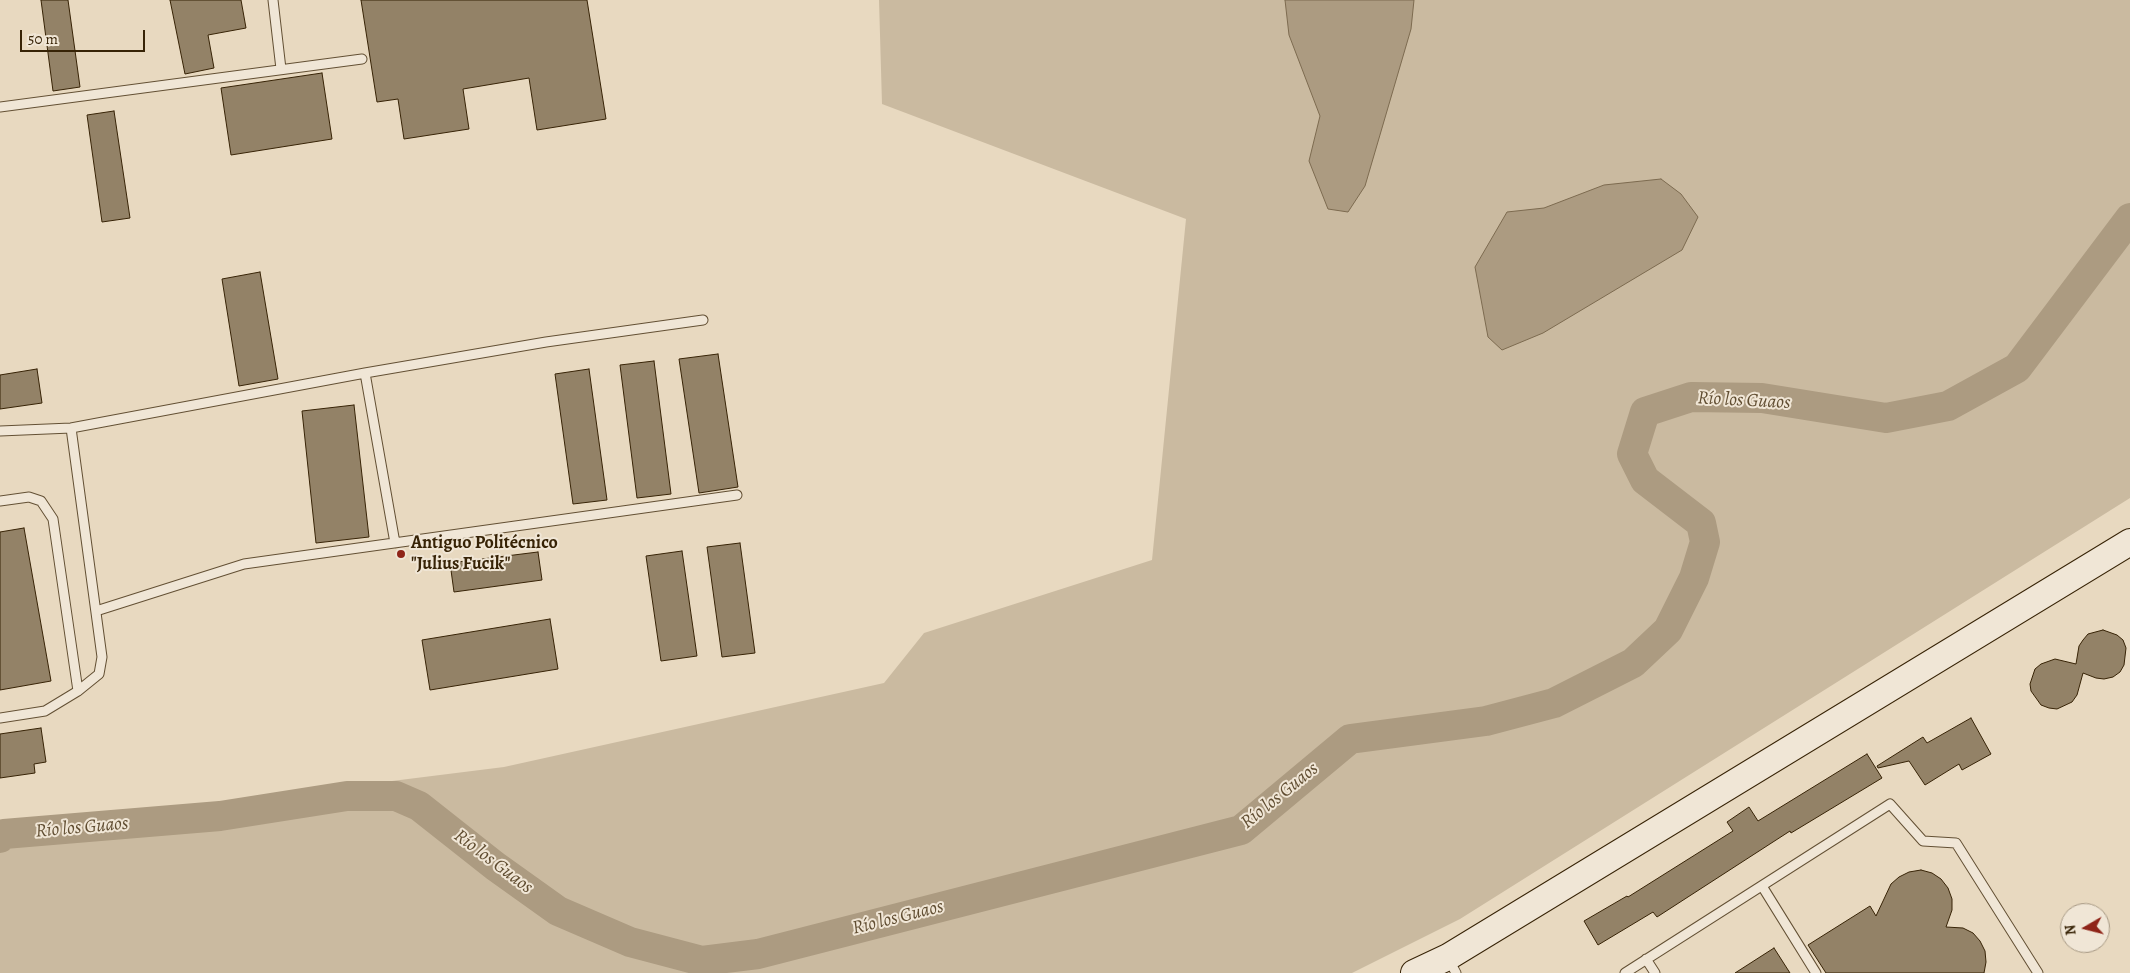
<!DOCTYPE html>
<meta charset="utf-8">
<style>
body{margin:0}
#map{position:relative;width:2130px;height:973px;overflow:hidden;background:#e8d9c0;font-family:Alegreya,serif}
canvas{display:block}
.north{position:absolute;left:2060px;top:903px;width:50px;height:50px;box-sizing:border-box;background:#f0e6d6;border:1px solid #a69883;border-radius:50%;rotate:262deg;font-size:14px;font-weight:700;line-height:20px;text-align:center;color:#372306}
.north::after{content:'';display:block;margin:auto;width:18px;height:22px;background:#8f2418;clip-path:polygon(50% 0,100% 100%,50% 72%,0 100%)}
.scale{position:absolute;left:20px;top:30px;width:125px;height:22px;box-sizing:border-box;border:2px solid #372306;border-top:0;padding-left:6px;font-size:15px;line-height:18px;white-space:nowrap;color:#372306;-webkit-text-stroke:4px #f0e6d6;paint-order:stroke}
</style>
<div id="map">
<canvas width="2130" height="973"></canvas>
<div class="north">N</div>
<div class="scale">50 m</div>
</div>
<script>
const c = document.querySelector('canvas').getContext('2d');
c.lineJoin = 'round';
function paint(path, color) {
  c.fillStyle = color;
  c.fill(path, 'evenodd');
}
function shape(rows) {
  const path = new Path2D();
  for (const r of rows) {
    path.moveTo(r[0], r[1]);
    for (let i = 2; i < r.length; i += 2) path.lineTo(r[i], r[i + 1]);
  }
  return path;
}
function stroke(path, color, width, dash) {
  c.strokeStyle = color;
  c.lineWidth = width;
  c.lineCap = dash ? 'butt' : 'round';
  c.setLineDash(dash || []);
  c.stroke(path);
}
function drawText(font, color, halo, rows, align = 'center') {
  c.font = font + ' Alegreya,serif';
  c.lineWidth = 4;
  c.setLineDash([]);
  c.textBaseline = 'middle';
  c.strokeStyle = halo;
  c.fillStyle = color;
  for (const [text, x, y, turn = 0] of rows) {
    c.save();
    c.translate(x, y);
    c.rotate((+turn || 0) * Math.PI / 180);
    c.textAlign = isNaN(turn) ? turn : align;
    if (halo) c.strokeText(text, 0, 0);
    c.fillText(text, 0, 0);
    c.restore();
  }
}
paint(shape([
 [879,0,2130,0,2130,498,1460,919,1352,973,0,973,0,830,504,767,884,683,924,633,1152,560,1186,219,882,104]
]), '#cabaa0');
const water = shape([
 [1285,0,1414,0,1411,29,1365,186,1348,212,1328,209,1309,161,1320,116,1289,35,1285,0],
 [1661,179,1681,194,1698,217,1682,250,1543,333,1502,350,1488,337,1475,267,1507,212,1544,208,1604,185,1661,179]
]);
paint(water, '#ac9b81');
stroke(water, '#7d6b50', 1);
stroke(shape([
 [0,838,4,834,220,816,347,796,396,796,419,806,495,866,558,911,630,942,702,961,758,954,1241,830,1350,739,1486,721,1554,703,1633,663,1668,630,1694,578,1705,542,1701,523,1645,480,1632,454,1645,412,1691,397,1762,398,1886,418,1948,406,2017,368,2130,218]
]), '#ac9b81', 30);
const building = shape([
 [41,0,68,0,80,87,53,91,41,0],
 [170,0,241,0,246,28,208,35,214,68,185,74,170,0],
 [361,0,587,0,606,119,537,130,529,78,463,89,469,129,404,139,398,99,377,102,361,0],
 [322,73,332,139,231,155,221,88,322,73],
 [114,111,130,218,102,222,87,115,114,111],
 [260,272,278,379,239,386,222,279,260,272],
 [718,354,738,487,699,493,679,359,718,354],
 [654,361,671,494,637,498,620,365,654,361],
 [37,369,42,403,0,409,0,375,37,369],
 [589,369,607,500,573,504,555,374,589,369],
 [354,405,369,537,316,543,302,411,354,405],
 [24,528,51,681,0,690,0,532,24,528],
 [740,543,755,653,722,657,707,547,740,543],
 [682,551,697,656,661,661,646,556,682,551],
 [538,552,542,580,454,592,450,563,538,552],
 [550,619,558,669,430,690,422,640,550,619],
 [2103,630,2117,635,2123,640,2126,648,2124,665,2120,672,2113,677,2104,679,2096,678,2083,673,2077,695,2072,702,2057,709,2049,708,2041,705,2031,691,2030,684,2035,669,2041,664,2055,659,2076,664,2079,646,2083,640,2088,634,2103,630],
 [1971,718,1991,754,1962,770,1959,764,1925,785,1909,761,1878,768,1877,766,1923,737,1927,743,1971,718],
 [41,728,46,762,34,764,35,773,0,778,0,734,41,728],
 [1867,754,1882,778,1791,833,1790,831,1657,917,1653,912,1598,945,1584,921,1627,896,1628,897,1733,831,1727,822,1749,807,1758,821,1867,754],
 [1921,870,1932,873,1941,879,1948,888,1952,899,1952,910,1946,927,1963,928,1973,933,1980,941,1985,951,1986,962,1984,973,1826,973,1808,945,1870,906,1876,916,1891,884,1899,877,1909,872,1921,870],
 [1774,948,1790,973,1735,973,1774,948]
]);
paint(building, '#938267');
stroke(building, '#372306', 1);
const lane = shape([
 [273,0,281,69],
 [0,107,362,59],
 [365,373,395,543],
 [0,431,71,428,365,373,546,342,703,320],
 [0,501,29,497,41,501,53,519,78,691],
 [96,611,244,564,737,495],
 [0,718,45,711,78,691,99,674,102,657,71,428],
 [1762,886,1816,973],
 [1646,959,1655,973],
 [1449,960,1456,973],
 [1625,973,1890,804,1923,841,1956,843,2038,973]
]);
const secondary = shape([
 [1414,973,1448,957,2130,542]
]);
stroke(lane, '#635034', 11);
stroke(secondary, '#372306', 28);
stroke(lane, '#f0e6d6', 9);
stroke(secondary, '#f0e6d6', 26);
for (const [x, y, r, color] of [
 [401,554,5,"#8f2418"]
]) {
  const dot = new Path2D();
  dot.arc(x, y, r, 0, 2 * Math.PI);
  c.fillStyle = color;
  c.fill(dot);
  stroke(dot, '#f0e6d6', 2);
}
drawText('bold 18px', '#372306', '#f0e6d6', [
 ["Antiguo Politécnico",411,544],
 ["\"Julius Fucik\"",411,565]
], 'left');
drawText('italic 19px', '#604d31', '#f0e6d6', [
 ["Río los Guaos",1744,401,3],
 ["Río los Guaos",1280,796,-39],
 ["Río los Guaos",82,828,-5],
 ["Río los Guaos",493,862,37],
 ["Río los Guaos",898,918,-14]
]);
</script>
